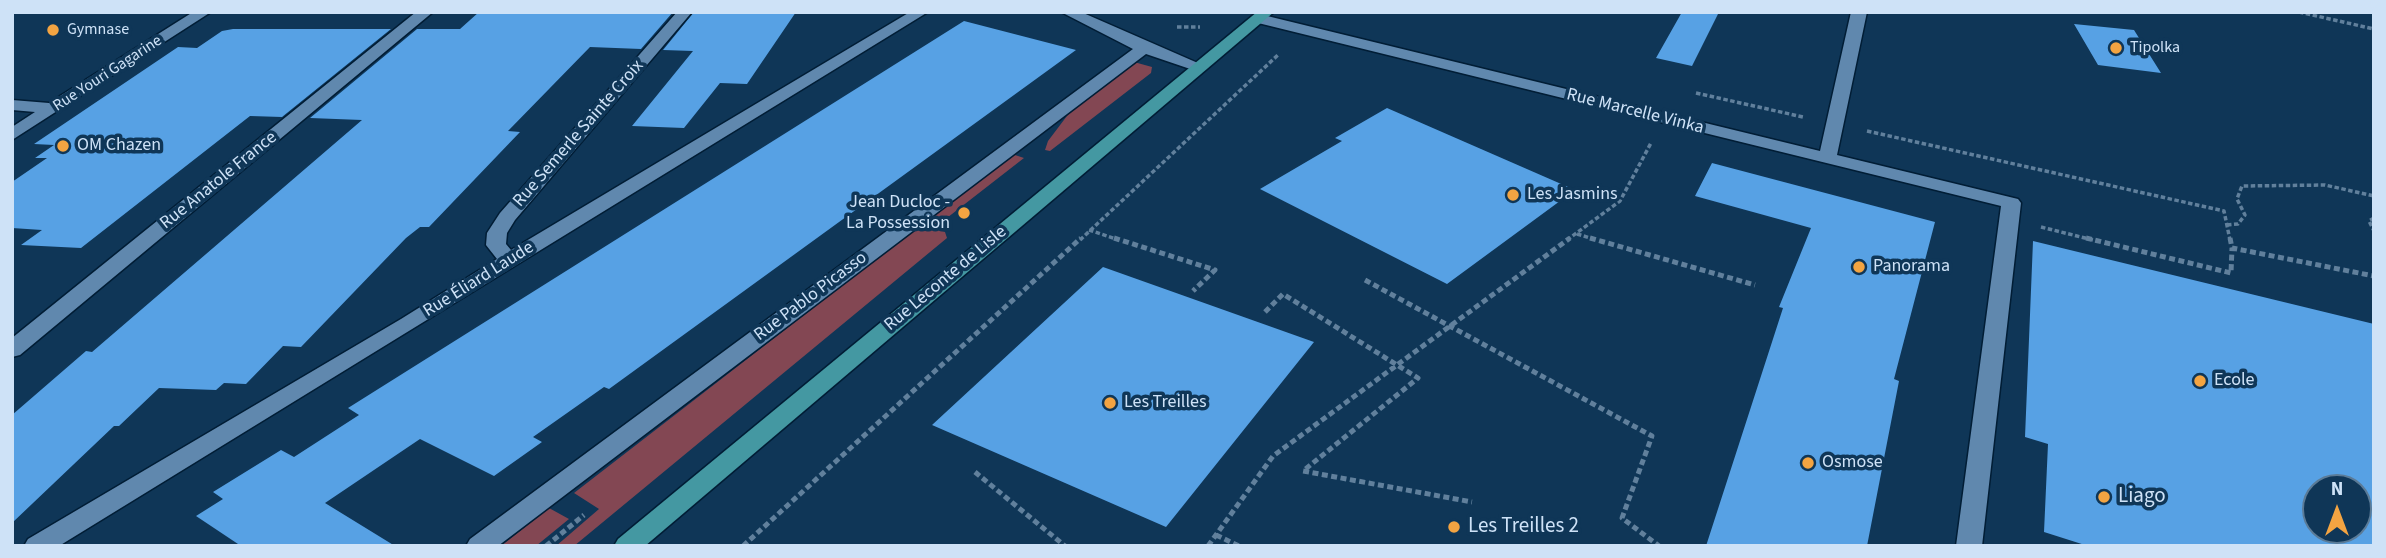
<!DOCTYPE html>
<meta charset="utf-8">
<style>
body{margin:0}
#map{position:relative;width:2386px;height:558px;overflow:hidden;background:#0f3657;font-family:"Source Sans 3",sans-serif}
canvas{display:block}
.frame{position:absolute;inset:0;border:14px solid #cee2f7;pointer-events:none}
.north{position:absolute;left:2302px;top:474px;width:70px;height:70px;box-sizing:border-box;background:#0f3657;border:2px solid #5b7b97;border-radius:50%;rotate:0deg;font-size:19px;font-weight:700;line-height:28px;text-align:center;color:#cee2f7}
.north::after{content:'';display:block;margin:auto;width:24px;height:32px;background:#f3a442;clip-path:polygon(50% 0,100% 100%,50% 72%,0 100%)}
</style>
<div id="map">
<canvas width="2386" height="558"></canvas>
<div class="frame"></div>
<div class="north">N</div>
</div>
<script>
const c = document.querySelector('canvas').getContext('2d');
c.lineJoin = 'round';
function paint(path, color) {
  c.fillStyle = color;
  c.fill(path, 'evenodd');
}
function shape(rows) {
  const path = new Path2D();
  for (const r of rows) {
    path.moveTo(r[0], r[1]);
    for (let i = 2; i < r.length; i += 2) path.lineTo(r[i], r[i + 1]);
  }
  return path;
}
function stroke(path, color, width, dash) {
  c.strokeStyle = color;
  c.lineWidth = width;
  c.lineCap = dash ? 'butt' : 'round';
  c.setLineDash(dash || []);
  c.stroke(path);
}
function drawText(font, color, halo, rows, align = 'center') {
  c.font = font + ' "Source Sans 3",sans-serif';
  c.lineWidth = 7;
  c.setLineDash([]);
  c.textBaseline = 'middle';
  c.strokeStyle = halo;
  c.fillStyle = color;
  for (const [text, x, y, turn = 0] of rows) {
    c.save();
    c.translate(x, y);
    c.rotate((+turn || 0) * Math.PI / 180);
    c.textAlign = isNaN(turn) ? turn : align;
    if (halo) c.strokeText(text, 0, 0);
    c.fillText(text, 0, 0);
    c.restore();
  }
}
paint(shape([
 [1134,62,1152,67,1151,73,1050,151,1045,150,1048,141,1076,104],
 [1012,154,1024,158,934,228,945,232,947,238,574,546,556,546,599,509,574,493],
 [549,508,569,519,536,546,501,546]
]), '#834753');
paint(shape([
 [479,12,673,12,641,49,590,47,508,131,520,132,429,227,420,227,406,238,301,347,283,346,246,384,224,383,216,390,159,388,119,426,114,426,12,523,12,415,86,351,92,352,362,120,310,118,417,29,460,29],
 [694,12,796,12,747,84,720,83,684,128,632,126,693,51,663,50],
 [1682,12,1719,12,1692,66,1656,58],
 [964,21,1076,50,609,389,604,387,533,437,542,442,494,476,420,439,325,503,395,546,241,546,196,516,223,499,213,492,281,450,294,457,359,415,348,408],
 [2074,24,2134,30,2161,73,2098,65],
 [233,29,391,29,282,117,250,116,81,248,21,245,42,230,12,228,12,182,47,158,35,158,54,145,34,144,178,47,197,48,222,31],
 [1387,108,1575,190,1447,284,1260,189,1342,141,1335,138],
 [1712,163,1935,222,1894,379,1899,381,1867,546,1706,546,1783,308,1779,307,1811,228,1695,196],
 [2033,241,2374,324,2374,546,2088,546,2044,532,2048,444,2025,437],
 [2316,488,2358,488,2358,530,2316,530],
 [1103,267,1314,342,1166,527,932,425]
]), '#57a1e4');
const minor = shape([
 [193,12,211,12,12,140,12,127,35,112,12,110,12,100,49,103,193,12],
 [416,12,433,12,20,355,12,357,12,338,416,12],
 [677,12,692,12,515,220,507,233,506,244,511,250,910,12,928,12,59,546,24,546,28,539,401,319,497,259,486,245,487,233,500,213,677,12],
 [1061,12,1081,12,1207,67,1199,72,1146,54,498,546,466,546,470,539,1133,49,1061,12],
 [1851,12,1867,12,1837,155,2018,199,2021,203,1982,546,1956,546,2001,206,1254,22,1251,19,1259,14,1820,151,1851,12]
]);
const major = shape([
 [1257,12,1274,12,645,546,614,546,618,539,1257,12]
]);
stroke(minor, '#011d35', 3);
stroke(major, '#011d35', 3);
stroke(shape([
 [2299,12,2374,29],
 [1177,27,1200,27],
 [1696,93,1803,117],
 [1867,131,2224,211,2230,240],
 [2374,218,2369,221,2374,231],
 [2227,225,2238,224,2245,215,2237,199,2242,186,2325,185,2374,196],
 [2041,227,2093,240],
 [1089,230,1119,240],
 [1577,234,1597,240],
 [1080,240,1279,54],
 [1567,240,1620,201,1651,143]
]), '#61809c', 3.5, [4.5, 2.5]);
stroke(shape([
 [1114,238,1215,270,1193,291],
 [1590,238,1755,285],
 [2086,238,2231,273,2232,248],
 [2230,238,2232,248,2374,276],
 [1365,280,1652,436,1622,518,1659,546],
 [1265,312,1283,294,1418,378,1303,471,1472,502],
 [975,472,1065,546],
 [1216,535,1239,546],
 [546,546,584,515],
 [743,546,1081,238],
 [1208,546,1273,456,1570,238]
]), '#61809c', 5, [6, 3.5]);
paint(minor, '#6088ae');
paint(major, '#4498a2');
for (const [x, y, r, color] of [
 [53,30,7,"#f3a442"],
 [2116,48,7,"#f3a442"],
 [63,146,7,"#f3a442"],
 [1513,195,7,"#f3a442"],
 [964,213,7,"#f3a442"],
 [1859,267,7,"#f3a442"],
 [2200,381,7,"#f3a442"],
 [1110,403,7,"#f3a442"],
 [1808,463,7,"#f3a442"],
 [2104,497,7,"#f3a442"],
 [1454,527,7,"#f3a442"]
]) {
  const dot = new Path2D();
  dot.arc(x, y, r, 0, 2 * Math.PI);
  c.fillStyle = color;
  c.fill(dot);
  stroke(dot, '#0f3657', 2.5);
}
drawText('16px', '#cee2f7', '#0f3657', [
 ["Gymnase",67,30],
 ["Tipolka",2130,48]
], 'left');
drawText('16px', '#cee2f7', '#0f3657', [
 ["Rue Youri Gagarine",108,74,-33]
]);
drawText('18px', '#cee2f7', '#0f3657', [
 ["Rue Marcelle Vinka",1635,112,14],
 ["Rue Semerle Sainte Croix",579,134,-49],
 ["Rue Anatole France",219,181,-39],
 ["Rue Leconte de Lisle",946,279,-40],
 ["Rue Éliard Laude",479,280,-32],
 ["Rue Pablo Picasso",811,297,-37]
]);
drawText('18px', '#cee2f7', '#0f3657', [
 ["OM Chazen",77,146],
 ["Les Jasmins",1527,195],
 ["Jean Ducloc -",950,203,"right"],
 ["La Possession",950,224,"right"],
 ["Panorama",1873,267],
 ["Ecole",2214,381],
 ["Les Treilles",1124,403],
 ["Osmose",1822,463]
], 'left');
drawText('21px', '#cee2f7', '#0f3657', [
 ["Liago",2118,497],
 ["Les Treilles 2",1468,527]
], 'left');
</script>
